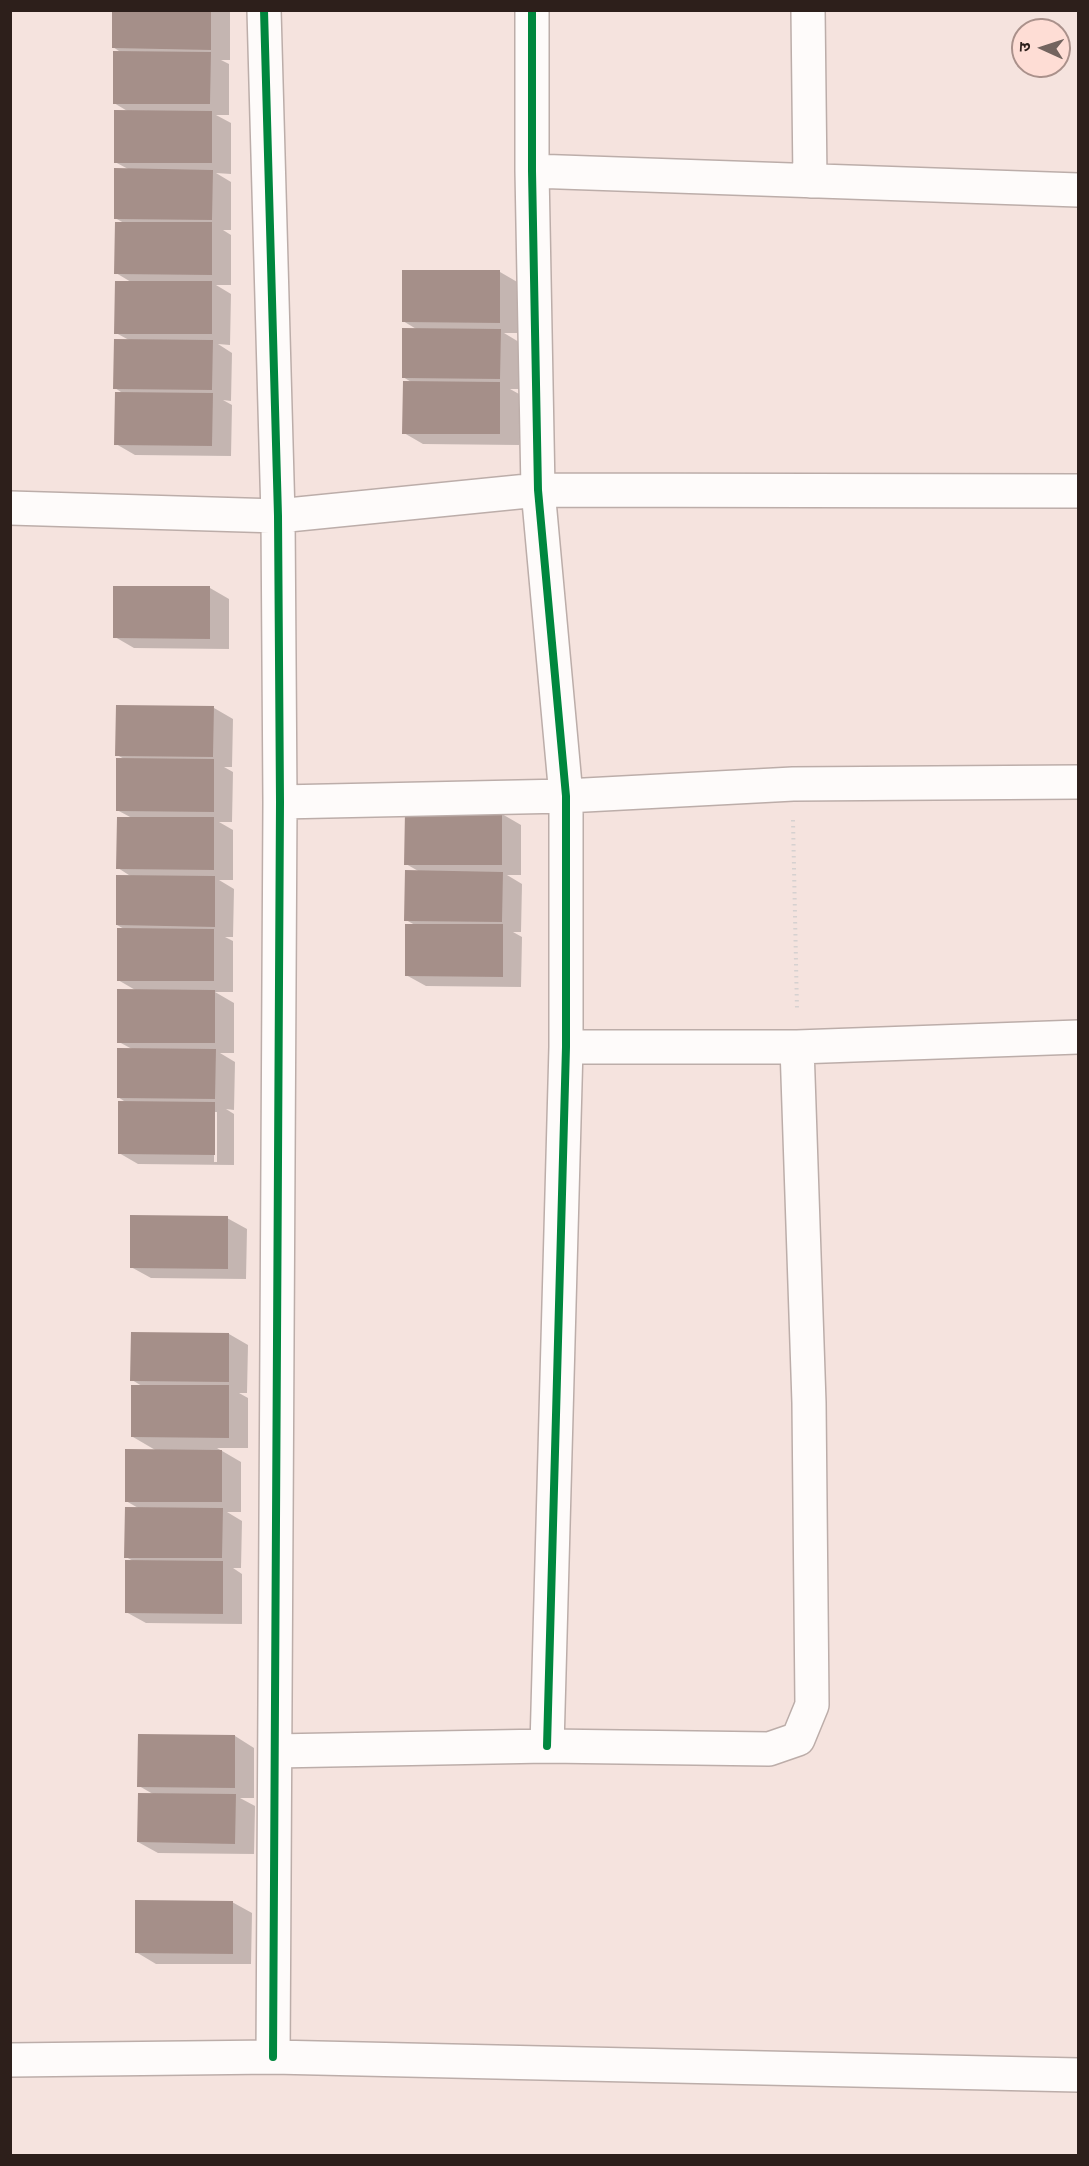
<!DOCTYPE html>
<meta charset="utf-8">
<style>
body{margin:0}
#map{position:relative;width:1089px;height:2166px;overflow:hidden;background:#f5e3de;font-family:"Public Sans","Noto Sans Devanagari",sans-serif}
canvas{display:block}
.frame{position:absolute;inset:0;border:12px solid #2d1f1b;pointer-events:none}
.north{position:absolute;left:1011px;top:18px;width:60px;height:60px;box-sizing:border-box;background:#feddd5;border:2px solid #aa918b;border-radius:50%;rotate:273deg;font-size:16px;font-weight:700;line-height:24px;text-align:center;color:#2d1f1b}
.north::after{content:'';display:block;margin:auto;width:21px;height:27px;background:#73645f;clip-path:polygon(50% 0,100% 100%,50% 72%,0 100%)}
</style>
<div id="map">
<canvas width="1089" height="2166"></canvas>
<div class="frame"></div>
<div class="north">उ</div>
</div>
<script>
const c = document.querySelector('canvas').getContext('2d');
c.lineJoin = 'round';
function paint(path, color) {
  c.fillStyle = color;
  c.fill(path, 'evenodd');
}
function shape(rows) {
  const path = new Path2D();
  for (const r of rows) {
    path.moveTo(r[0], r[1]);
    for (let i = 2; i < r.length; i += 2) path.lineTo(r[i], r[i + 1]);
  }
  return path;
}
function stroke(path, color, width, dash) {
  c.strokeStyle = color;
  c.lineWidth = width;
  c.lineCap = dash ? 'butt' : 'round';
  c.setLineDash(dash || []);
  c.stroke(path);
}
paint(shape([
 [114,10,230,12,230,60,221,60,229,64,229,115,216,115,231,123,231,174,216,173,231,182,231,230,223,230,231,235,231,285,216,285,231,294,230,345,218,344,232,353,231,401,223,400,232,405,231,456,135,455,116,444,124,394,115,388,129,340,116,333,131,282,116,273,124,223,115,218,130,170,115,162,129,112,114,103,122,53,113,47],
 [500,272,519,283,518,333,504,333,519,342,519,389,510,389,519,394,519,445,423,444,404,433,413,383,403,377,418,330,403,321],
 [210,588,229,599,229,649,134,648,115,637],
 [214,708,233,719,232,767,224,767,233,772,232,822,219,822,233,830,233,880,219,880,234,889,233,937,225,937,233,941,233,992,215,992,234,1003,234,1053,220,1053,235,1062,234,1110,226,1109,234,1114,234,1165,138,1164,119,1153,127,1103,118,1097,132,1049,119,1042,137,991,118,980,126,930,117,925,132,877,118,868,132,818,117,810,126,760,117,755],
 [214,1112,217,1112,217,1162,214,1162],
 [502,814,521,825,521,875,507,875,522,884,521,932,513,932,522,937,521,987,426,986,406,975,415,925,406,920,420,872,406,864],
 [227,1218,247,1229,246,1279,151,1278,131,1267],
 [229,1334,248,1345,247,1393,239,1393,248,1398,248,1448,217,1448,241,1462,241,1512,227,1512,242,1521,241,1568,233,1568,242,1574,242,1624,146,1623,126,1612,135,1562,126,1557,140,1509,126,1501,157,1451,133,1437,142,1386,132,1380],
 [235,1736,254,1748,254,1798,240,1798,255,1806,254,1854,158,1853,138,1842,153,1794,139,1786],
 [232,1902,252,1913,251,1964,156,1964,136,1952]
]), '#0003');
paint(shape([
 [112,10,211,10,211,50,112,48],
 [113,51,211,52,210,104,113,104],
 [114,110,212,111,212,163,114,163],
 [114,168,213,170,212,220,114,219],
 [115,222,212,222,212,275,114,274],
 [402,270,500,270,500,323,402,322],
 [115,281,212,281,212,334,114,334],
 [402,328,501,329,500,379,402,378],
 [114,339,213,340,212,390,113,389],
 [403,381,500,382,500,434,402,434],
 [115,392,213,393,212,446,114,445],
 [113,586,210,586,210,639,113,638],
 [116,705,214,706,213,757,115,756],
 [116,758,214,759,214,812,116,811],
 [405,812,502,813,502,865,404,865],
 [117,817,214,817,214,870,116,869],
 [405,870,503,872,502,922,404,921],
 [116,875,215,876,215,927,116,925],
 [405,924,503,924,503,977,405,976],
 [117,928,214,929,214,981,117,981],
 [117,989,215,990,215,1043,117,1043],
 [117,1048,216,1049,215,1099,117,1098],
 [118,1101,215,1102,215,1155,118,1154],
 [130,1215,228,1216,228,1269,130,1268],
 [131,1332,229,1333,229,1382,130,1381],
 [131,1385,229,1385,229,1438,131,1437],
 [125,1449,222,1450,222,1502,125,1502],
 [125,1507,223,1508,222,1558,124,1558],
 [125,1560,223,1561,223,1614,125,1613],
 [138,1734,235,1735,235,1788,137,1787],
 [138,1793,236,1794,235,1844,137,1842],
 [135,1900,233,1901,233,1954,135,1953]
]), '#a58f89');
const minor = shape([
 [264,10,278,516,280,802,273,2057],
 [532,10,532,171,538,490,566,796,566,1047,547,1746],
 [808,10,810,181],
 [532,171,1078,190],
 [10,508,278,516,538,490,1078,491],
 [280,802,566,796,793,784,1078,782],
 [566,1047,797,1047,1078,1037],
 [275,1751,547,1746,769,1749,798,1739,812,1705,809,1403,797,1047],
 [10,2060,273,2057,1078,2075]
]);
stroke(minor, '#bcada9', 36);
stroke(shape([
 [793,820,797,1010]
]), '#d6d1d0', 4, [1.5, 4.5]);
stroke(minor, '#fefbfa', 33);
stroke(shape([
 [264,10,278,516,280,802,273,2057],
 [532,10,532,171,538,490,566,796,566,1047,547,1746]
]), '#00873e', 8);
</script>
